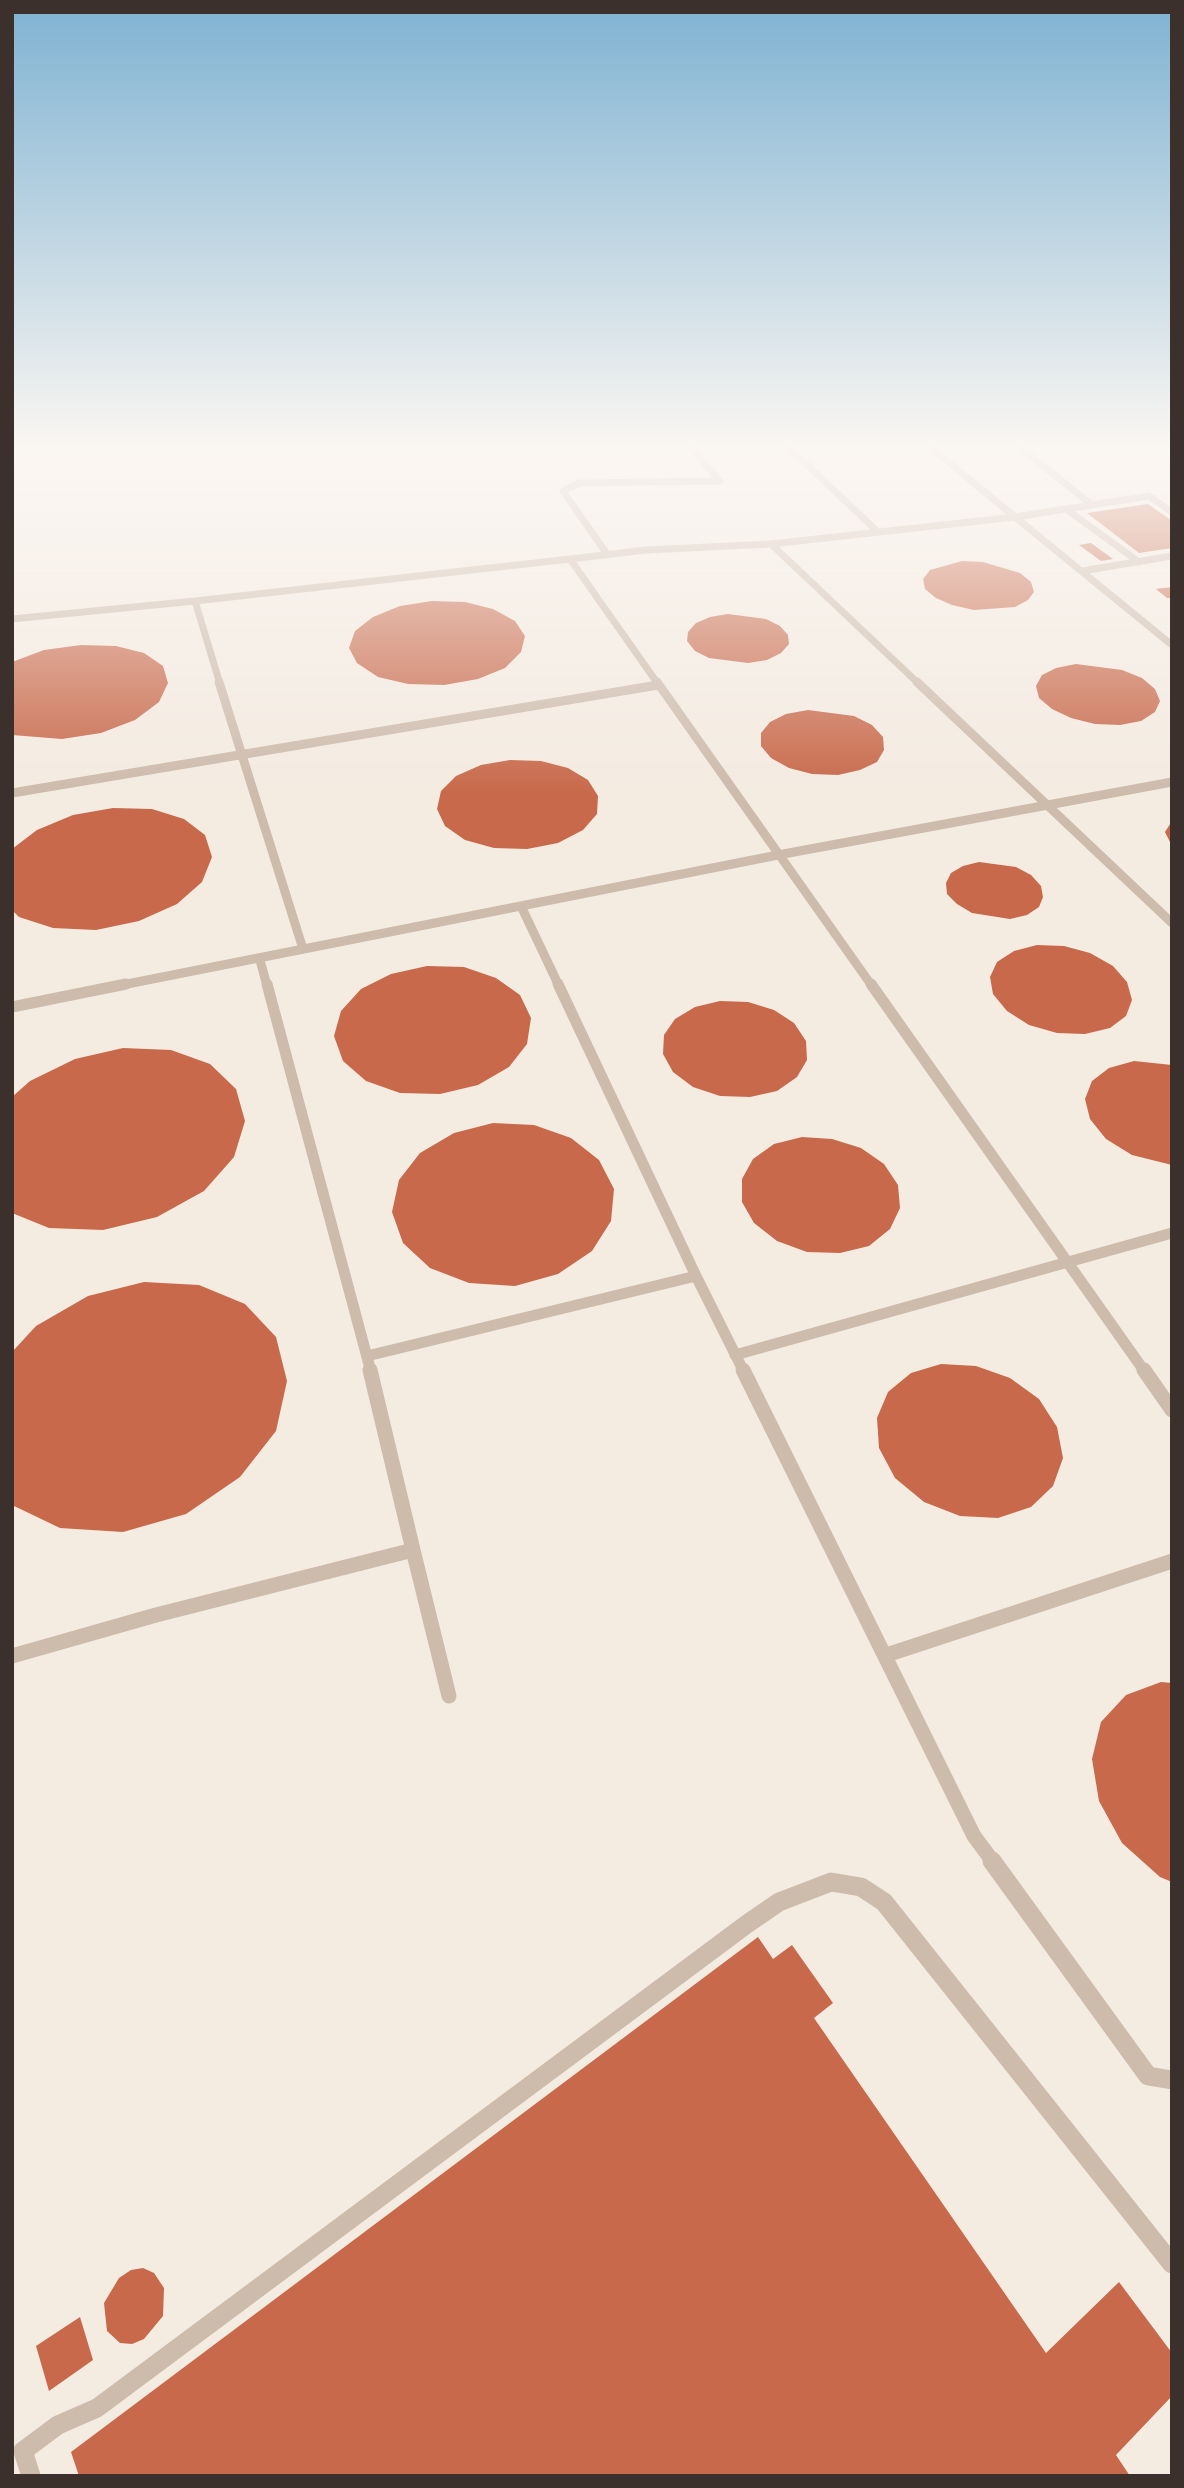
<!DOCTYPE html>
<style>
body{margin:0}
#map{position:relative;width:1184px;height:2488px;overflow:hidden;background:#f4ebe1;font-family:"Varela Round",sans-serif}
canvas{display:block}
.frame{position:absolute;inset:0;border:14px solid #3b302b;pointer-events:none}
</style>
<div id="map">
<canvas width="1184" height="2488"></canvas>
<div class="frame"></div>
</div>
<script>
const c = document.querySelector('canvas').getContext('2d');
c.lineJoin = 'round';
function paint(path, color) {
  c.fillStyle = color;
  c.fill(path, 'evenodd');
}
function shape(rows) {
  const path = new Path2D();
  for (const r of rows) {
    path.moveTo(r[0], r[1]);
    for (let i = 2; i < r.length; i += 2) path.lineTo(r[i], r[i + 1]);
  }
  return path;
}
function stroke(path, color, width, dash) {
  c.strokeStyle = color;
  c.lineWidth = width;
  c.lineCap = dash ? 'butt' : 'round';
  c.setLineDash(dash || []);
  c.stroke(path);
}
paint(shape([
 [1148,504,1172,521,1172,548,1139,553,1087,513],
 [1091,543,1113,559,1101,561,1079,545],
 [962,561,983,562,1020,573,1031,582,1034,592,1028,600,1015,607,974,610,952,605,936,598,925,589,923,579,930,570],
 [1172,587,1172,598,1167,598,1156,589],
 [432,601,465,602,493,609,515,621,525,636,521,652,505,668,478,679,444,685,408,684,378,677,357,663,349,648,355,631,373,617,400,606],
 [728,614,766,619,780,626,788,635,789,644,781,653,767,660,748,663,709,658,695,651,687,641,688,632,696,623,710,617],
 [81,645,116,646,144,653,163,666,168,683,159,702,135,720,101,733,62,739,12,735,12,662,44,650],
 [1076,664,1122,670,1142,678,1155,689,1160,701,1155,712,1141,721,1120,725,1095,724,1071,718,1052,709,1039,698,1036,686,1042,675,1056,668],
 [808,710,854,716,872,725,883,737,884,750,877,762,860,770,838,775,812,774,789,768,771,758,761,746,761,733,770,722,786,714],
 [510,760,541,761,568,768,588,780,598,796,597,814,583,830,558,843,527,849,494,848,465,840,445,826,437,809,441,791,456,776,481,765],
 [113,808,152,809,184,819,205,835,212,857,202,882,177,904,139,921,96,930,53,928,19,917,12,910,12,849,37,830,73,815],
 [1172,821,1172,846,1165,832],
 [979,862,1016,867,1031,875,1041,886,1043,897,1039,907,1027,915,1010,919,972,913,957,904,947,894,946,883,951,873,963,866],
 [1037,945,1064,946,1090,953,1113,966,1127,982,1132,1000,1126,1016,1110,1028,1085,1034,1057,1033,1029,1025,1007,1011,993,994,990,977,997,962,1014,951],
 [427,966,464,967,496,978,520,995,531,1018,527,1044,509,1067,478,1085,440,1094,400,1093,366,1081,343,1061,334,1036,341,1011,361,989,391,974],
 [720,1001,748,1002,774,1010,794,1023,806,1041,807,1060,797,1077,777,1091,750,1097,720,1096,693,1087,673,1072,663,1054,664,1035,675,1019,695,1007],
 [123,1048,171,1050,210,1064,236,1089,245,1121,234,1157,204,1191,157,1217,103,1230,49,1228,12,1213,12,1097,30,1081,75,1059],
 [1134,1061,1172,1065,1172,1165,1132,1155,1106,1139,1090,1119,1085,1099,1092,1081,1109,1068],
 [493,1123,534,1125,571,1138,599,1160,614,1189,611,1221,592,1251,558,1274,515,1286,469,1283,430,1268,403,1243,392,1212,399,1180,420,1153,454,1133],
 [802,1137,832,1139,861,1148,884,1164,898,1185,900,1208,890,1229,869,1246,840,1253,807,1252,777,1241,754,1223,742,1202,742,1179,753,1159,774,1144],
 [144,1282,199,1285,245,1304,276,1337,287,1381,276,1431,240,1477,186,1514,123,1532,60,1528,12,1505,12,1352,36,1326,88,1296],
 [941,1364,976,1366,1010,1378,1039,1399,1057,1427,1063,1458,1053,1486,1031,1507,998,1518,960,1516,924,1502,895,1478,879,1448,877,1418,888,1392,911,1373],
 [1161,1682,1172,1683,1172,1882,1160,1877,1122,1843,1099,1801,1092,1759,1101,1722,1126,1695],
 [758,1937,773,1959,792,1945,833,2003,814,2018,1046,2353,1119,2282,1172,2353,1172,2396,1116,2455,1130,2476,79,2476,71,2452],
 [143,2268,154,2273,164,2288,163,2316,144,2339,132,2344,120,2343,107,2331,104,2303,119,2278,131,2270],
 [80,2317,93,2360,49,2391,36,2346]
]), '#c8694b');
stroke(shape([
 [786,445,878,532],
 [928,445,1015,517,1149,496,1172,512],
 [1017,445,1092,505],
 [1066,509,1139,562],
 [771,544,1015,517,1172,645],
 [607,554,563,491,579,483,720,481,688,445],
 [570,559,646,550,771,544,919,684],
 [1082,571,1172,556],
 [12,619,195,601],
 [220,684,195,601,570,559,658,684]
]), '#cdbbac', 7);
stroke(shape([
 [219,682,303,949],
 [657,682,872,986],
 [917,682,1172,923],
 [12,793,658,685],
 [521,906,559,986],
 [260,960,267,986],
 [117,986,778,855,1172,782]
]), '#cdbbac', 9);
stroke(shape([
 [267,984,371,1372],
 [871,984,1145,1372],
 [12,1007,126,984],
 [696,1276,744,1372],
 [735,1355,1172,1233],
 [367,1356,696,1276,558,984]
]), '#cdbbac', 11);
stroke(shape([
 [743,1370,974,1836,994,1863],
 [1144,1370,1172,1410],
 [413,1550,449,1696],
 [886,1655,1172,1561],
 [12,1656,156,1615,413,1550,370,1370]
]), '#cdbbac', 15);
stroke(shape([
 [992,1861,1148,2076,1172,2080],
 [31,2476,23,2451,58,2425,97,2408,747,1924,779,1902,831,1882,861,1887,884,1902,1172,2264]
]), '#cdbbac', 19);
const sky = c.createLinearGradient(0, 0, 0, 794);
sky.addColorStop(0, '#7eb2d2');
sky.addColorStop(0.56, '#faf6f2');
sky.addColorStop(1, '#faf6f200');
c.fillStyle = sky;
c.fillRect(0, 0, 1184, 794);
</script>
